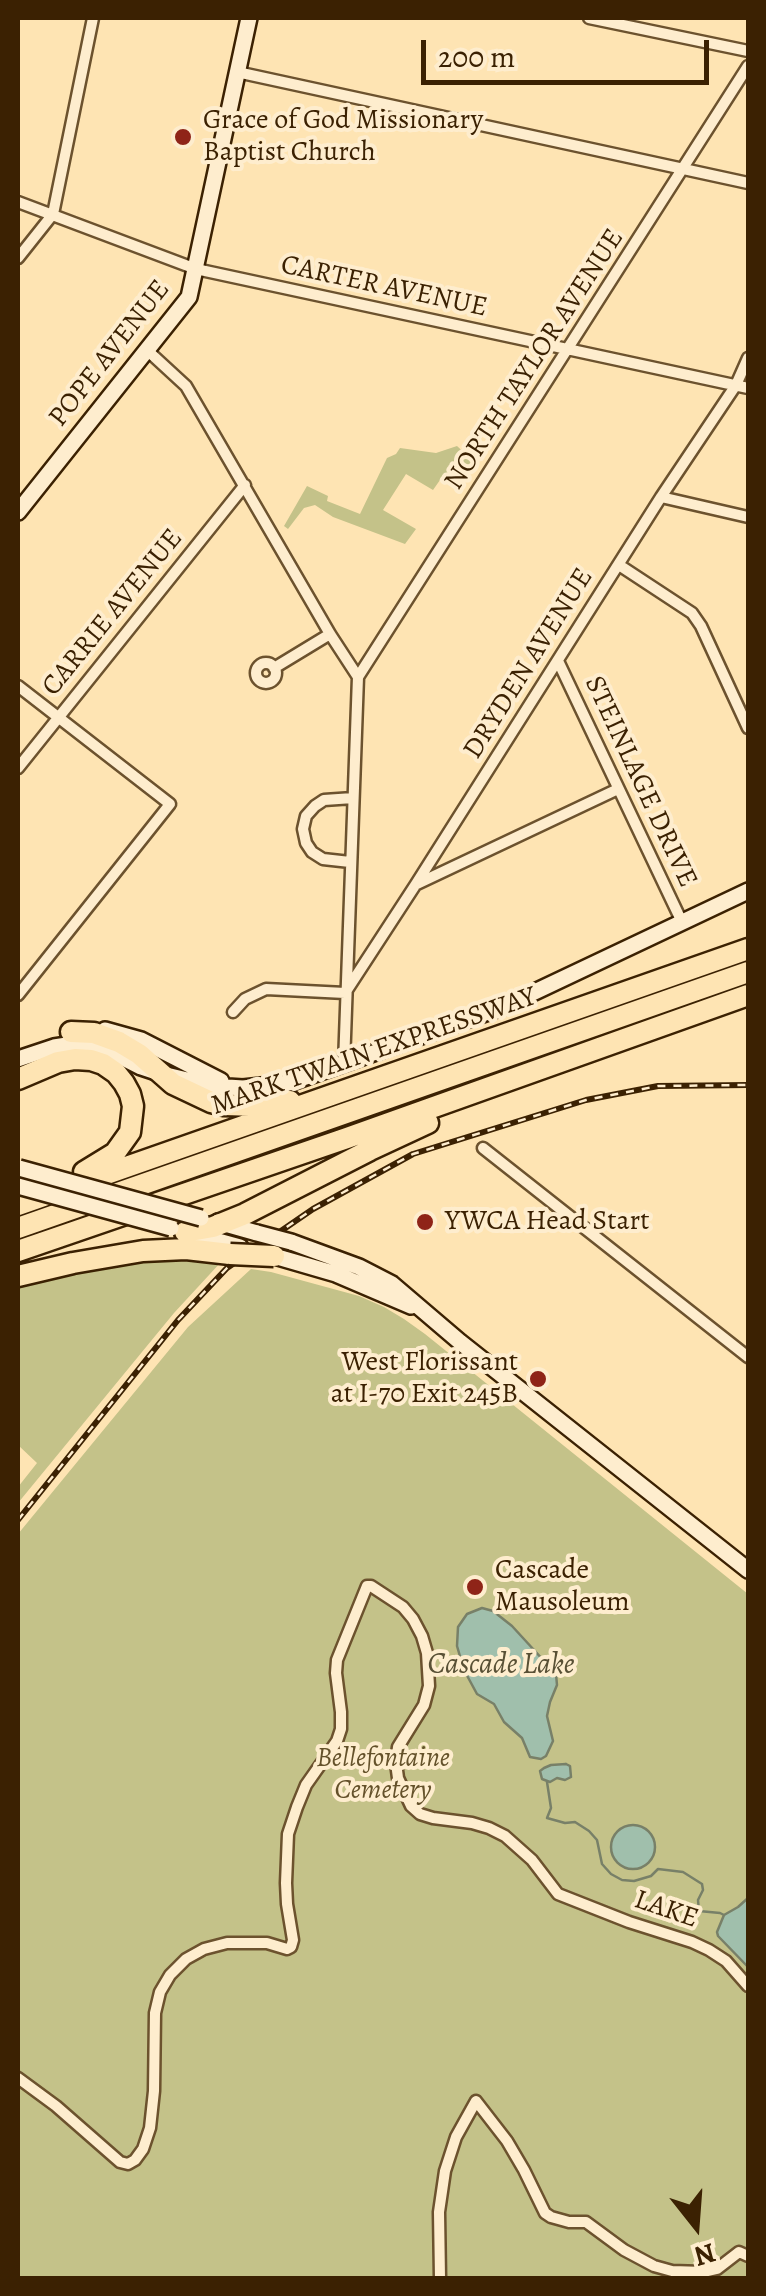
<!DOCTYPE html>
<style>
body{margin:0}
#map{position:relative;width:766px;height:2296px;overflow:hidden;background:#fee4b3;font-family:Alegreya,serif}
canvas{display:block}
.frame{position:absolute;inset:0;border:20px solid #3b2102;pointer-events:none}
.north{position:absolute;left:646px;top:2176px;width:100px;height:100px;-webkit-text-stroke:8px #feedce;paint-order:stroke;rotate:163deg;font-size:28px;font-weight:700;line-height:40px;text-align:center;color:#3b2102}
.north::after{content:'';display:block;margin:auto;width:35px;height:45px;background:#3b2102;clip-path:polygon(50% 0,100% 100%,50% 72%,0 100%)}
.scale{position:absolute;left:421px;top:40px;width:288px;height:45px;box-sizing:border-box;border:5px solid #3b2102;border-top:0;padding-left:12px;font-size:30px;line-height:35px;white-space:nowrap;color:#3b2102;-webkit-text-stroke:8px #feedce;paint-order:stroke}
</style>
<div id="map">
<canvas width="766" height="2296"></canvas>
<div class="frame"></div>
<div class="north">N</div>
<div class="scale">200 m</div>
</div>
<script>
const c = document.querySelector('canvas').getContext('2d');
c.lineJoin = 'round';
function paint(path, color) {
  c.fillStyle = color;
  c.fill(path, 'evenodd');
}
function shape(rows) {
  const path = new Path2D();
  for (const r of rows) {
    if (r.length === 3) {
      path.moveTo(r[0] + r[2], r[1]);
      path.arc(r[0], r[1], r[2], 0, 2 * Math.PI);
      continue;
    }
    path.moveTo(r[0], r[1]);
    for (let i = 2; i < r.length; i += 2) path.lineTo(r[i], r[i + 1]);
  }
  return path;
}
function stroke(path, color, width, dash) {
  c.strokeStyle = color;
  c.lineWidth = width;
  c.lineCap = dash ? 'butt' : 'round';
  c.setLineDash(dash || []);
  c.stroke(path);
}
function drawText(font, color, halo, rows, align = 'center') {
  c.font = font + ' Alegreya,serif';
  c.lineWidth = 8;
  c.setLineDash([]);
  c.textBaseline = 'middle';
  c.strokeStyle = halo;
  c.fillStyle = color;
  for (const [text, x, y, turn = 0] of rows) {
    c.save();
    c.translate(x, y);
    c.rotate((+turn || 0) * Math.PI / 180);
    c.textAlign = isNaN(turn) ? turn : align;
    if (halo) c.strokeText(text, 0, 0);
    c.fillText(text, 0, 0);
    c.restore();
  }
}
paint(shape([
 [457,446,473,461,448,481,440,480,433,490,406,474,383,510,416,529,405,544,333,517,315,505,304,508,288,529,284,526,307,486,328,496,327,501,360,514,387,458,396,454,400,448,436,453],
 [153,1254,221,1262,174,1313,18,1503,18,1487,37,1463,18,1445,18,1280],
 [251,1269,271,1272,359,1296,384,1307,404,1319,425,1334,748,1594,748,2278,18,2278,18,1534,188,1327]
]), '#c4c289');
const water = shape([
 [482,1608,493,1611,512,1626,556,1674,557,1685,550,1702,547,1716,553,1741,546,1756,541,1759,530,1757,522,1738,504,1722,494,1704,477,1694,464,1670,457,1646,458,1627,467,1614,482,1608],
 [566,1764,570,1766,571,1777,565,1780,557,1778,550,1782,542,1779,540,1771,544,1768,551,1765,566,1764],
 [633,1847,22],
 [748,1898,748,1967,718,1936,717,1932,724,1915,738,1907,748,1898]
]);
paint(water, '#a0bfac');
stroke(water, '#788068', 2.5);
stroke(shape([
 [547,1782,551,1808,547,1818,565,1823,575,1822,589,1831,597,1840,602,1864,611,1874,622,1880,634,1881,651,1876,658,1869,683,1872,702,1884,703,1890,698,1900,699,1911,720,1913,724,1915]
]), '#788068', 2.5);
const street = shape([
 [589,18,748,51],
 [237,72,748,183],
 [18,202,196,269,748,388],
 [18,258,53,214,93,18],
 [148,351,186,386,330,634,358,677,344,1064],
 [661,497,748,517],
 [619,565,692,613,701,626,748,728],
 [558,661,682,922],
 [266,673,10],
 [274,668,330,634],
 [358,677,748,66],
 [18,686,170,804,18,995],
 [18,768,245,485],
 [350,862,323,859,312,852,306,843,303,829,306,816,315,806,324,800,353,798],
 [417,884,618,789],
 [233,1012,245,999,266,989,345,993,416,884,661,497,736,385,748,358],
 [483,1148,748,1357],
 [18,2078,56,2106,120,2162,128,2164,135,2160,143,2149,150,2128,154,2091,155,2013,160,1992,170,1975,186,1959,204,1949,227,1943,267,1943,287,1949,291,1947,293,1940,287,1904,286,1883,288,1834,297,1807,306,1785,337,1741,341,1729,341,1712,336,1673,337,1660,367,1586,371,1586,403,1607,413,1619,422,1636,427,1653,429,1686,424,1705,398,1747,396,1763,398,1778,411,1806,420,1814,433,1818,472,1823,489,1828,505,1836,532,1860,558,1894,629,1922,692,1942,709,1950,726,1961,748,1986],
 [440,2278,439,2212,445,2171,456,2137,476,2101,507,2141,524,2170,545,2213,551,2217,569,2222,586,2222,624,2250,654,2266,672,2271,704,2272,717,2269,739,2252,748,2256]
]);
const secondary = shape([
 [18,512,189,297,249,18],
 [105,1030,141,1040,221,1081],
 [18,1059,54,1047,80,1043,104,1048,141,1067,162,1074,212,1086,243,1088,289,1083,505,1006,748,891],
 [218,1222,257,1233],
 [189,1233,240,1247],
 [291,1242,359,1267,392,1284,460,1342,748,1570],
 [274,1256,336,1274,411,1306]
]);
const highway = shape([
 [71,1032,94,1033,119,1042,139,1054,173,1084,211,1102,224,1105,258,1106,290,1101],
 [18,1079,58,1062,75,1059,91,1060,103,1064,116,1073,124,1083,130,1094,133,1106,130,1132,115,1153,84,1172],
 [18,1205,748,949],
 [18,1228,748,972],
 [185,1232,213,1227,245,1214,370,1150,428,1123],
 [18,1251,347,1138,748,995],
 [18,1276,73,1263,143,1251,186,1249,230,1254]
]);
stroke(street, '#6c522e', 15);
stroke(secondary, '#3b2102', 20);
stroke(highway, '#3b2102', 25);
stroke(street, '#feedce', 10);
stroke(secondary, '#feedce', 15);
stroke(highway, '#fee4b3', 20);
const rail = shape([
 [18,1520,178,1320,227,1268,313,1209,413,1154,586,1100,658,1086,748,1085]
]);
stroke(rail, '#3b2102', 6);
stroke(rail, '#feedce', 2.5, [8]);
const secondaryBridge = shape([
 [19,1168,201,1218],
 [18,1186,171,1228],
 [257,1233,291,1242]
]);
const highwayBridge = shape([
 [230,1254,274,1256]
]);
stroke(secondaryBridge, '#3b2102', 20, []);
stroke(highwayBridge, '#3b2102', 25, []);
stroke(secondaryBridge, '#feedce', 15);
stroke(highwayBridge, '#fee4b3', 20);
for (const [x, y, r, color] of [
 [183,137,10,"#8f2418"],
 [425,1222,10,"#8f2418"],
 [538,1379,10,"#8f2418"],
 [475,1587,10,"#8f2418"]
]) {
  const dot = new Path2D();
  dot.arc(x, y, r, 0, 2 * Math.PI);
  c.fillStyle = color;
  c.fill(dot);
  stroke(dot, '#feedce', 4);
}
drawText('28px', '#3b2102', '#feedce', [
 ["Grace of God Missionary",203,121],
 ["Baptist Church",203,153],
 ["YWCA Head Start",445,1222],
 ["West Florissant",518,1363,"right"],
 ["at I-70 Exit 245B",518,1395,"right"],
 ["Cascade",495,1571],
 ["Mausoleum",495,1603]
], 'left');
drawText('28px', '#3b2102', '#feedce', [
 ["CARTER AVENUE",384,287,12],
 ["POPE AVENUE",110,354,-52],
 ["NORTH TAYLOR AVENUE",535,360,-57],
 ["CARRIE AVENUE",113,613,-51],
 ["DRYDEN AVENUE",529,664,-58],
 ["STEINLAGE DRIVE",640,782,65],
 ["MARK TWAIN EXPRESSWAY",374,1052,-19],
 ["LAKE",666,1910,19]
]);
drawText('italic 28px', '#64512a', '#feedce', [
 ["Bellefontaine",383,1759],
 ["Cemetery",383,1791]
]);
drawText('italic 30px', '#595035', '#feedce', [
 ["Cascade Lake",501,1666]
]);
</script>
